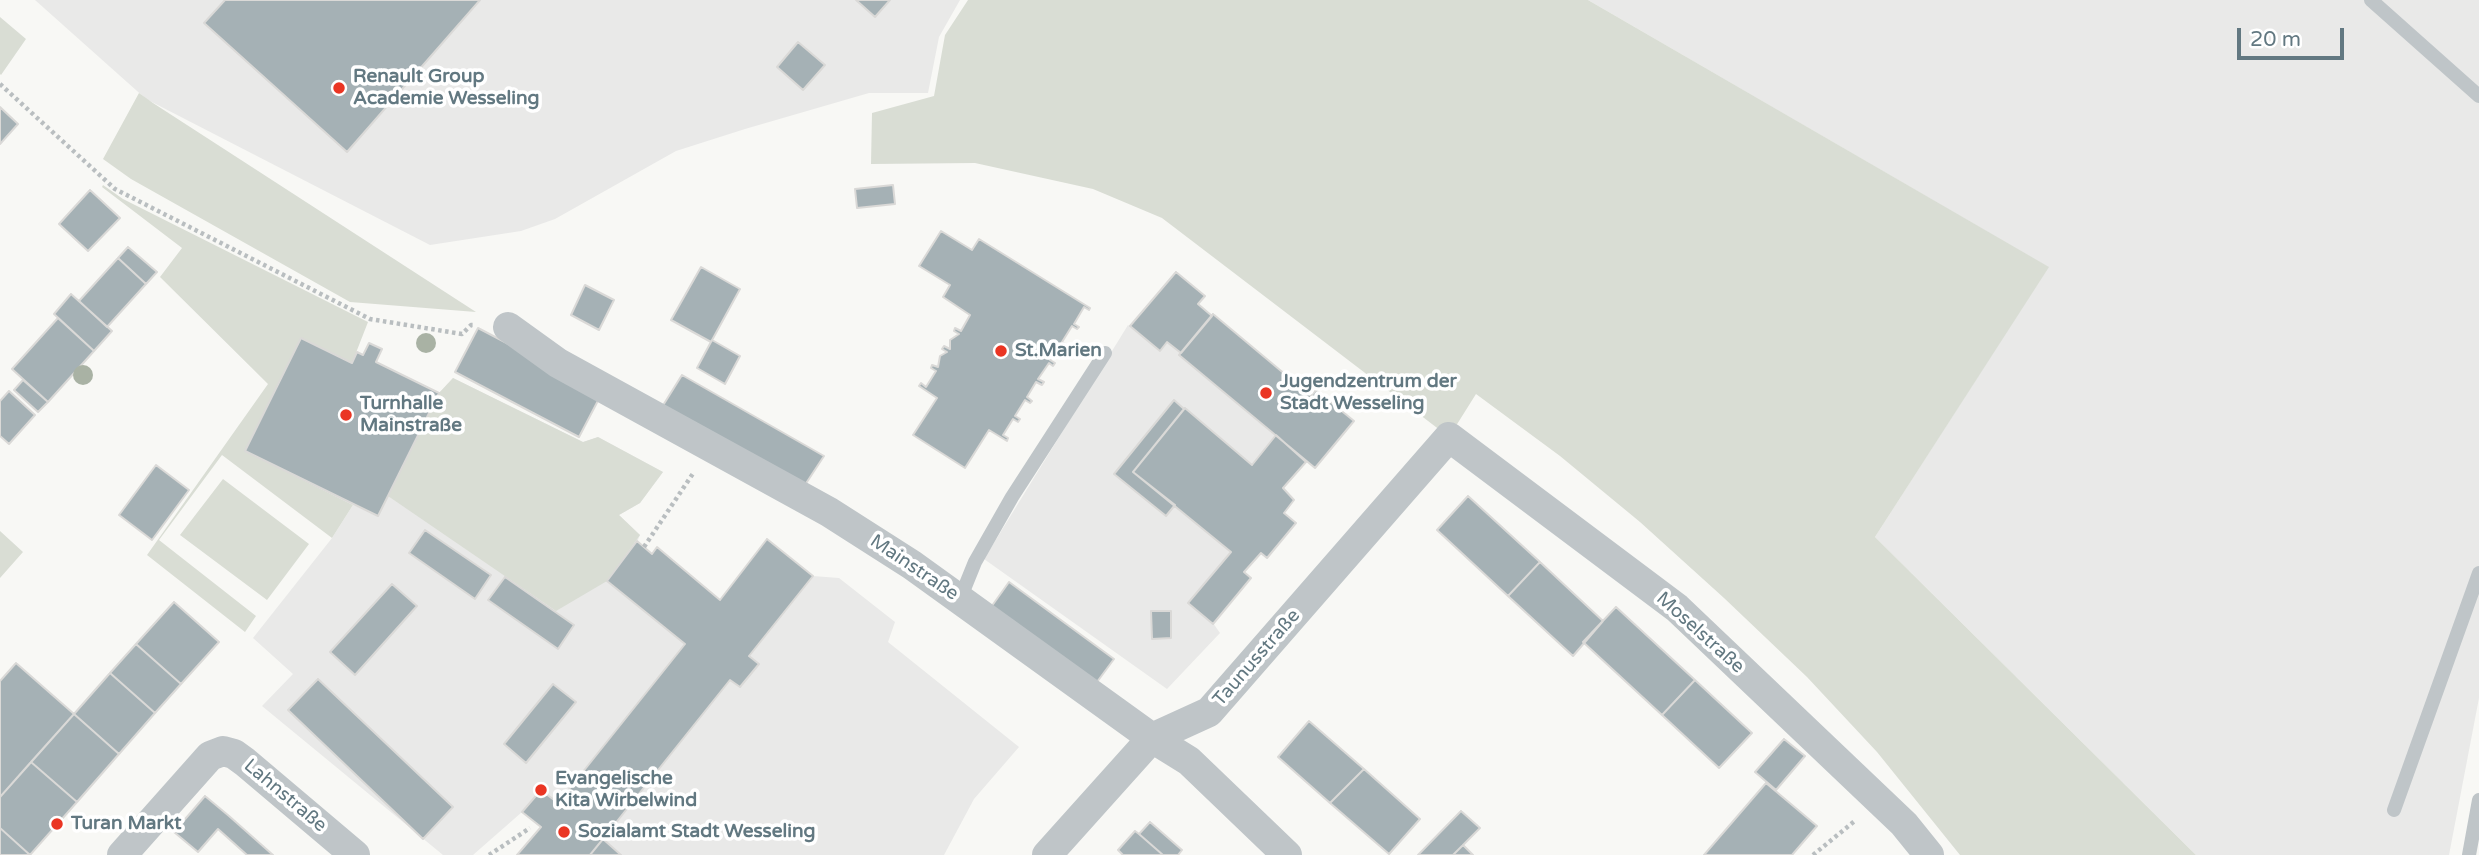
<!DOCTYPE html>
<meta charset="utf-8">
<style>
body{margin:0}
#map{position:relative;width:2479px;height:855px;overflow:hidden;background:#f8f8f5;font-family:"Varela Round",sans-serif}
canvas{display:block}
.scale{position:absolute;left:2237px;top:28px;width:107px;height:32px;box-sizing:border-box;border:4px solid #627881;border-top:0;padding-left:9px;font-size:21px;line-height:24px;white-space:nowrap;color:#627881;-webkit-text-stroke:5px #fff;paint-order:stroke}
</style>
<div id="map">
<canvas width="2479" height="855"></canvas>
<div class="scale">20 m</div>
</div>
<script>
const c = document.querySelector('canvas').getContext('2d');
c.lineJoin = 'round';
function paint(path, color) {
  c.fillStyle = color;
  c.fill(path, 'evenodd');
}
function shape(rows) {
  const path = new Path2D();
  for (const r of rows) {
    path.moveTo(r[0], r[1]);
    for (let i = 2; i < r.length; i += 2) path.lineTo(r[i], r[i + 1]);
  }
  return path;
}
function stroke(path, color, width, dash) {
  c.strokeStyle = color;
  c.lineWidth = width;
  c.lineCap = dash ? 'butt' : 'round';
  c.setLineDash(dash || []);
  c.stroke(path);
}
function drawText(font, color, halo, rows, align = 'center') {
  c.font = font + ' "Varela Round",sans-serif';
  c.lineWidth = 7;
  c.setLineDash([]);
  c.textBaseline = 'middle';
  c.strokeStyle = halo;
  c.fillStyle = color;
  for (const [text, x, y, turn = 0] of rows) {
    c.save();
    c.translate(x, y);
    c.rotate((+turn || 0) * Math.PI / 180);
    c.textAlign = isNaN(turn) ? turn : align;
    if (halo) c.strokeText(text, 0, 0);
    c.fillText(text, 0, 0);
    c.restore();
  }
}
paint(shape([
 [35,0,960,0,939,37,928,93,869,93,745,129,676,151,555,219,521,231,430,245,146,99],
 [1588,0,2479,0,2479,698,2449,855,2196,855,1875,537,2048,267],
 [1128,325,1160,351,1167,342,1181,353,1179,355,1306,462,1283,488,1294,500,1284,513,1296,523,1267,558,1260,554,1245,572,1213,623,1220,633,1167,689,984,559],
 [453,378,583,442,598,437,663,472,640,503,619,515,640,535,637,542,652,554,657,547,720,600,558,803,541,790,522,812,473,855,443,855,262,706,293,674,253,638,332,538,353,505,378,516,439,393],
 [813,576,839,578,895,622,888,642,1019,747,974,799,944,855,590,855,730,680,741,687,759,664,749,656]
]), '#e9e9e8');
paint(shape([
 [968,0,1588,0,2049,267,1875,537,2196,855,1960,855,1877,752,1807,677,1724,598,1640,522,1560,456,1476,394,1449,437,1162,218,1093,189,975,163,871,164,872,113,934,96,945,35],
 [0,17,26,39,1,75,0,74],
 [139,93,153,103,476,312,350,302,131,179,103,159],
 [103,185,123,199,368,322,352,363,301,339,245,451,353,505,332,538,222,455,159,540,256,616,245,632,147,555,268,384,160,277,182,248,102,187],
 [453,378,583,442,598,437,663,472,640,503,619,515,640,535,607,581,556,611,388,496,439,393],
 [223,479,309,544,267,600,180,535],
 [0,531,23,552,0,578]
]), '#d9ddd4');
const building = shape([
 [225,0,480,0,347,152,204,23,225,0],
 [856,0,890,0,875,17,856,0],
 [798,42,825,65,803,90,777,67,798,42],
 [0,107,18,124,0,144,0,107],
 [893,185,895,204,857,208,855,189,893,185],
 [90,190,120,218,88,251,59,224,90,190],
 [941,231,972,250,979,239,1090,308,1089,310,1084,307,1074,324,1079,327,1077,329,1072,326,1062,342,1067,345,1065,348,1060,344,1050,360,1055,363,1053,366,1049,363,1038,379,1044,382,1042,385,1036,382,1027,397,1032,401,1030,403,1025,400,1015,416,1020,419,1018,422,1013,419,1003,435,1008,438,1007,441,989,430,965,468,913,435,937,398,919,386,921,383,926,387,936,371,931,368,932,365,938,367,940,356,947,352,942,349,944,346,950,349,950,340,959,334,954,331,955,328,961,331,970,315,943,297,950,285,919,266,941,231],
 [128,247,157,272,146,284,118,258,128,247],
 [118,258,146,284,107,327,79,301,118,258],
 [701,267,740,289,711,342,671,320,701,267],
 [1176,272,1205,296,1198,304,1212,316,1181,353,1167,342,1160,351,1130,326,1176,272],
 [585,285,614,300,599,330,571,315,585,285],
 [71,294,112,331,94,351,54,314,71,294],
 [1213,314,1311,396,1316,390,1354,421,1315,468,1179,355,1213,314],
 [58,318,94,351,48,402,12,369,58,318],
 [478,328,602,393,579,437,455,372,478,328],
 [301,338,352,363,357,352,363,355,369,343,382,349,376,362,439,393,378,516,245,451,301,338],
 [712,340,740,356,725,384,697,368,712,340],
 [682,375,824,456,799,494,657,415,682,375],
 [23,380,48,402,38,412,14,390,23,380],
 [9,391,35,415,9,444,0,436,0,401,9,391],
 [1174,400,1184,409,1133,472,1175,505,1166,516,1114,474,1174,400],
 [1185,408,1252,465,1276,435,1306,462,1283,488,1294,500,1284,513,1296,523,1267,558,1261,553,1244,572,1251,578,1213,624,1188,603,1231,552,1133,472,1185,408],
 [156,465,189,490,152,540,119,515,156,465],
 [1468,496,1540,562,1508,596,1437,530,1468,496],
 [425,530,491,575,475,599,409,553,425,530],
 [767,539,813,576,749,656,759,664,740,687,730,680,590,855,517,855,541,827,522,812,541,790,558,803,685,644,607,581,637,541,652,554,657,547,720,600,767,539],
 [1540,562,1603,621,1573,656,1508,596,1540,562],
 [505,577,574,625,558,649,488,600,505,577],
 [1009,582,1114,659,1094,686,989,610,1009,582],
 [392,584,417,606,355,675,330,652,392,584],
 [174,602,219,642,181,684,136,644,174,602],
 [1616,607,1695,680,1662,715,1583,642,1616,607],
 [1151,611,1171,611,1171,638,1152,639,1151,611],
 [136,644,181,684,155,713,110,673,136,644],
 [16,663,74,714,0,797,0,681,16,663],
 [110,673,155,713,119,754,74,714,110,673],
 [318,679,453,807,423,839,288,710,318,679],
 [1695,680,1752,733,1719,768,1662,715,1695,680],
 [553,684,576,702,526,763,504,744,553,684],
 [74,714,119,754,77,802,31,762,74,714],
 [1309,721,1364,769,1330,803,1278,757,1309,721],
 [1784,739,1805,756,1776,790,1755,772,1784,739],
 [31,762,77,802,30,855,0,828,0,797,31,762],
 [1364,769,1420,819,1389,854,1330,803,1364,769],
 [1766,783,1817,826,1792,855,1704,855,1766,783],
 [205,796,229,816,273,855,247,855,218,829,198,852,174,832,205,796],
 [1461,811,1480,828,1453,855,1418,855,1461,811],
 [1150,822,1182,850,1178,855,1163,855,1139,834,1150,822],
 [0,828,30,855,0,855,0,828],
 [1135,831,1139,834,1163,855,1123,855,1118,850,1135,831],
 [603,839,621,855,590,855,603,839],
 [1463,845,1473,855,1453,855,1463,845]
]);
paint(building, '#a5b1b5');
stroke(building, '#dad9d7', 2);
stroke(shape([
 [0,84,115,189,370,319,462,334,471,325,475,325],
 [644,547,694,472],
 [489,855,530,828],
 [1813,855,1856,820]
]), '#b9bec0', 4.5, [3.5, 3.5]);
stroke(shape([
 [2371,0,2479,96],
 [960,599,975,562,1012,497,1105,353],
 [2394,810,2479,573],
 [2469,855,2479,800]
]), '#bfc5c8', 14);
stroke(shape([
 [508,327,558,363,829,512,912,565,1152,738,1189,761,1287,855],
 [122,855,210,756,223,751,234,754,245,762,355,855],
 [1047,855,1152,738,1209,712,1449,437,1677,608,1904,824,1929,855]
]), '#bfc5c8', 30);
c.fillStyle = '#a9b2a4';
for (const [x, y] of [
 [426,343],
 [83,375]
]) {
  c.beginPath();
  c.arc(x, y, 10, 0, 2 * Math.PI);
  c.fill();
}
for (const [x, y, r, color] of [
 [339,88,7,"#ea3523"],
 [1001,351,7,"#ea3523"],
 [1266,393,7,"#ea3523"],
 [346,415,7,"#ea3523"],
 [541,790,7,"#ea3523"],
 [57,824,7,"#ea3523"],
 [564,832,7,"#ea3523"]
]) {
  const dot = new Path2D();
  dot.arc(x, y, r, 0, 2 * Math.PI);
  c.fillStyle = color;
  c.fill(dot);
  stroke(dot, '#fff', 2.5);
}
drawText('bold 19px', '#627881', '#fff', [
 ["Renault Group",353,77],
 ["Academie Wesseling",353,99],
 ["St.Marien",1015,351],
 ["Jugendzentrum der",1280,382],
 ["Stadt Wesseling",1280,404],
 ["Turnhalle",360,404],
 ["Mainstraße",360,426],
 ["Evangelische",555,779],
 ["Kita Wirbelwind",555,801],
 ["Turan Markt",71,824],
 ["Sozialamt Stadt Wesseling",578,832]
], 'left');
drawText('19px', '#627881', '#fff', [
 ["Mainstraße",914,568,34],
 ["Moselstraße",1700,633,42],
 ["Taunusstraße",1257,658,-49],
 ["Lahnstraße",285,796,40]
]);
</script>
